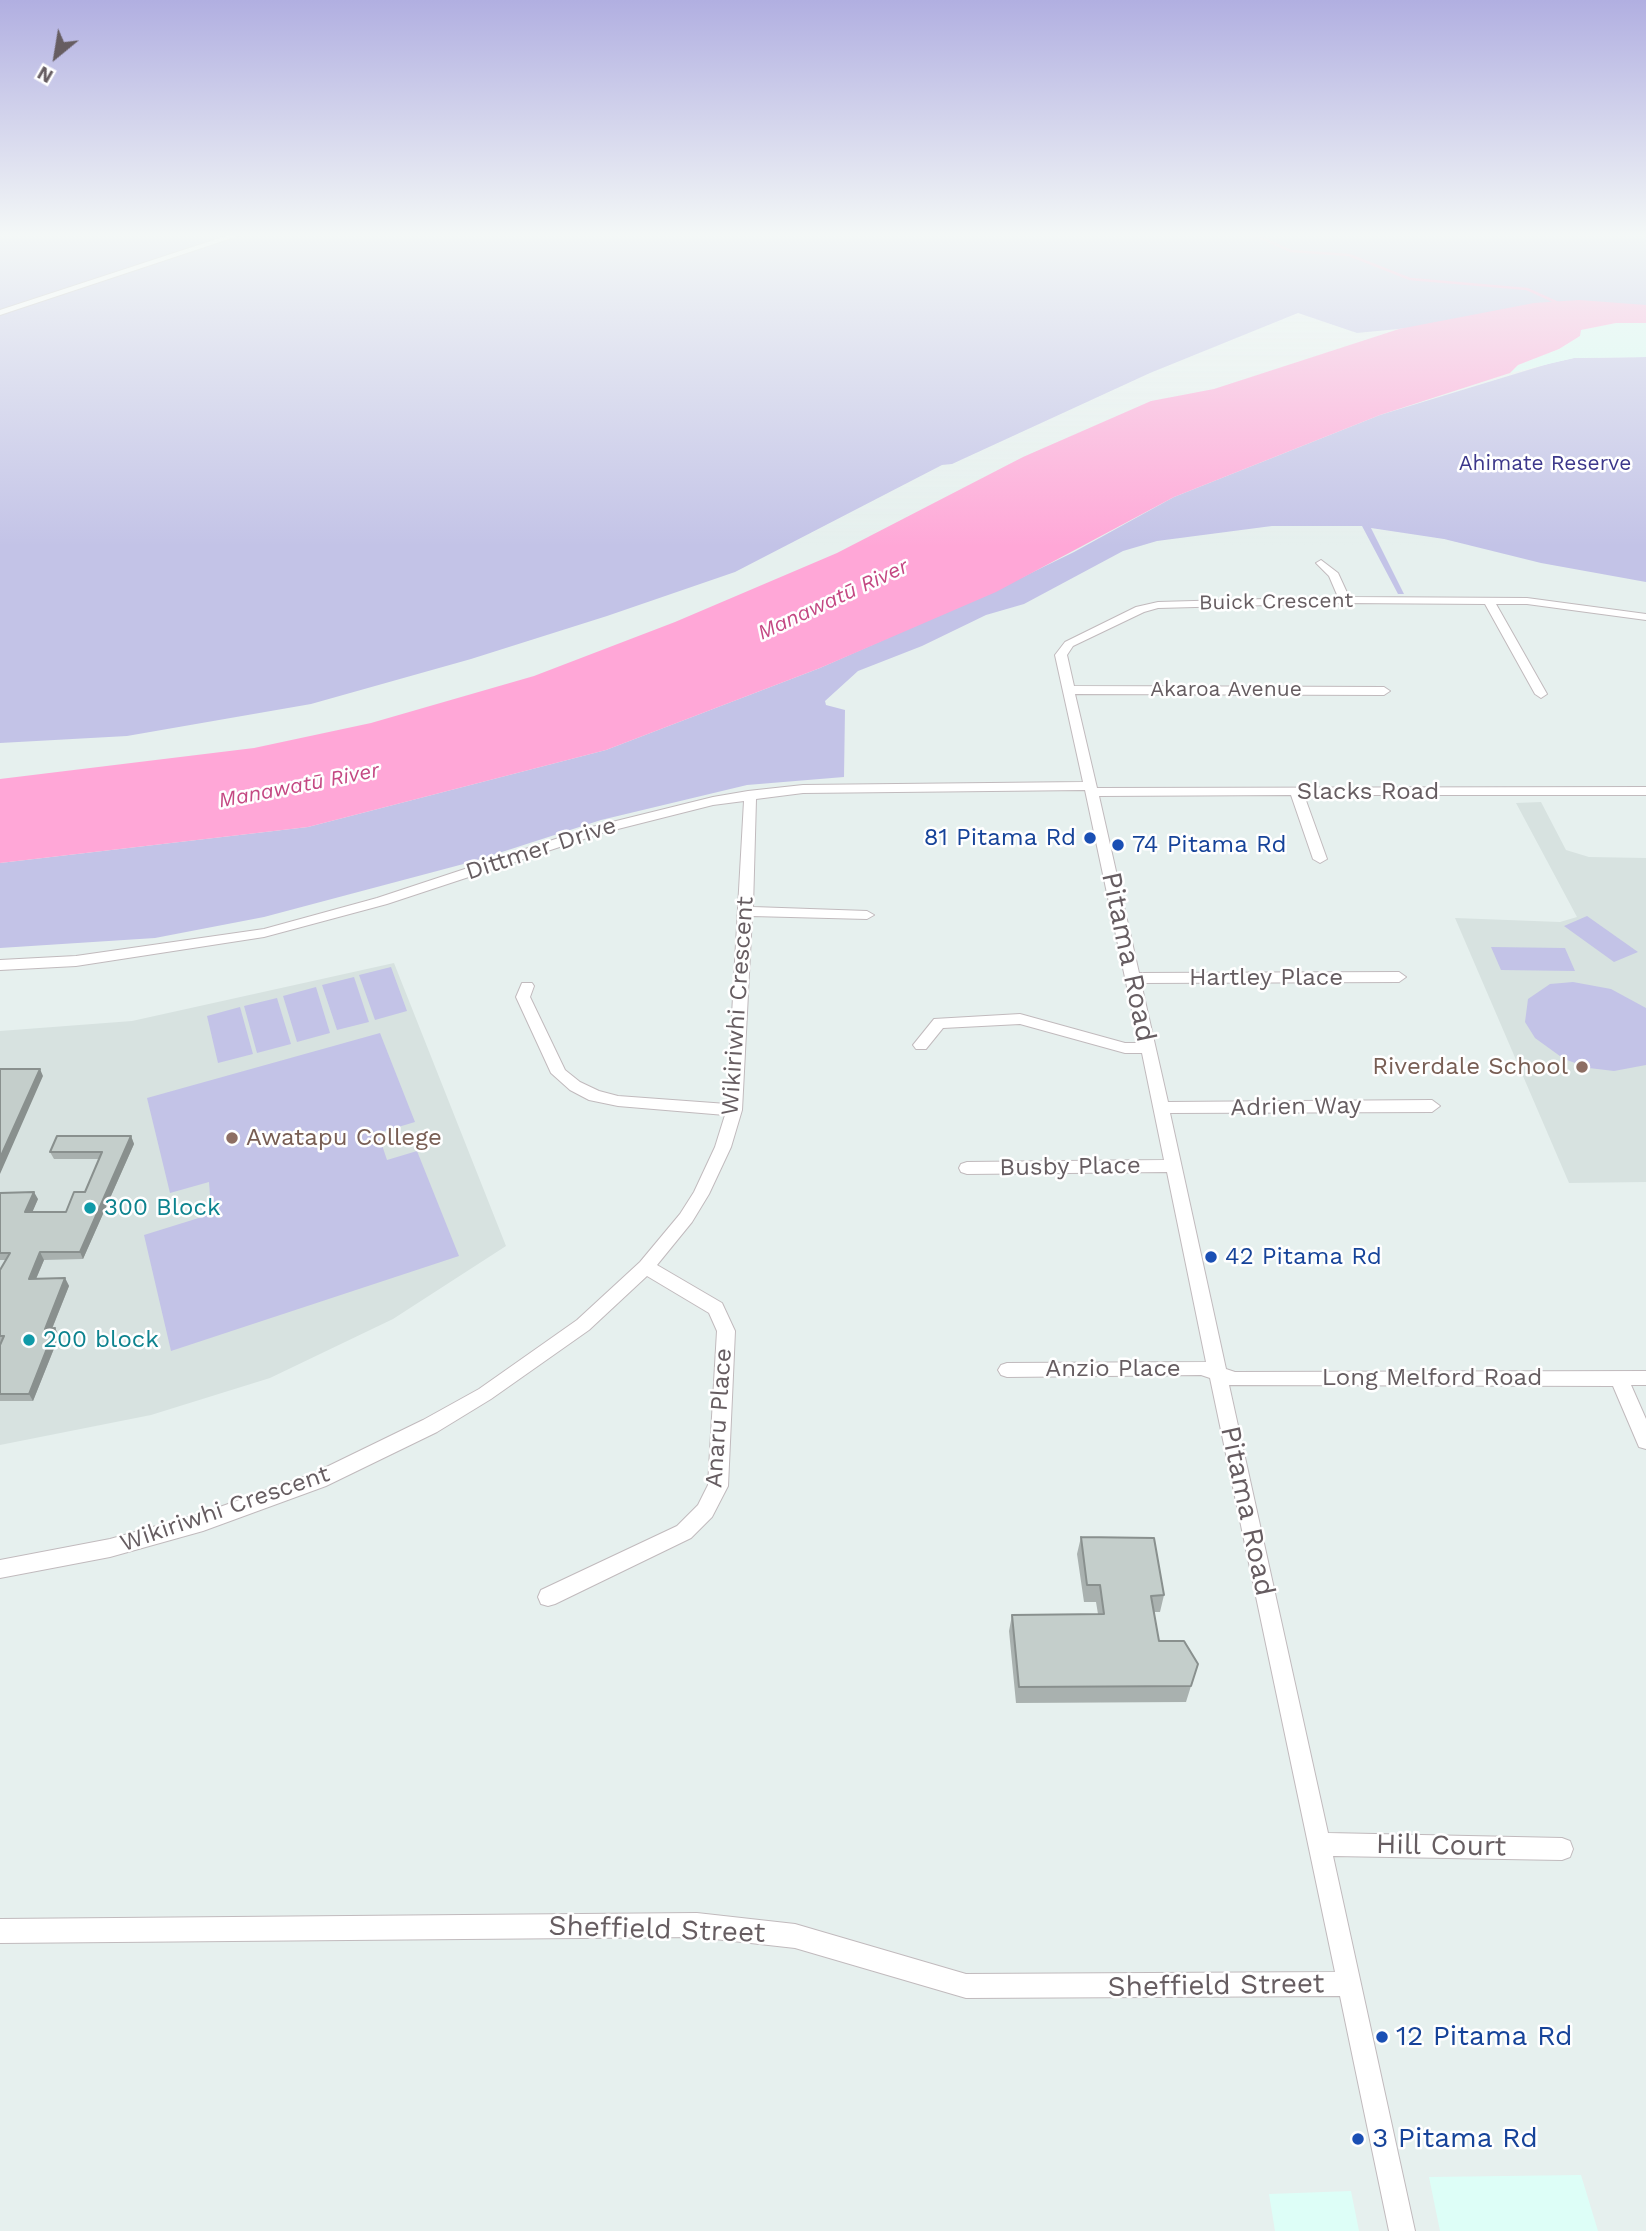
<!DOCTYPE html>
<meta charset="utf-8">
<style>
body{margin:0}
#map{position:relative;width:1646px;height:2231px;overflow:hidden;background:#e6f0ee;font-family:"Work Sans",sans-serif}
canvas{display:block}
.north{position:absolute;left:21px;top:21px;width:70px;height:70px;-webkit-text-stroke:5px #fff;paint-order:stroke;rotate:210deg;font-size:19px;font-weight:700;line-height:28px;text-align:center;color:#665d61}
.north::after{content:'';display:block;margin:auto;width:24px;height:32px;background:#665d61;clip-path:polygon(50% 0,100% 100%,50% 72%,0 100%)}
</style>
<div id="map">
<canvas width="1646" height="2231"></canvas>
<div class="north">N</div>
</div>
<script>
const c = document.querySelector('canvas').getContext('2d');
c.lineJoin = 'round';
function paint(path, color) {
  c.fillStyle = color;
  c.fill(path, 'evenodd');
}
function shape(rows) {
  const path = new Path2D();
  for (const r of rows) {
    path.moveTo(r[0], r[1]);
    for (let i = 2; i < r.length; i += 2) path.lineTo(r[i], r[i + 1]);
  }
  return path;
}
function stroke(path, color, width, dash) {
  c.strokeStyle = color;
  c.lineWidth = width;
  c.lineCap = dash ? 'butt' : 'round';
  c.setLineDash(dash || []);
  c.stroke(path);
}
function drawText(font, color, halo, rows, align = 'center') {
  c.font = font + ' "Work Sans",sans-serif';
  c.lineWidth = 5;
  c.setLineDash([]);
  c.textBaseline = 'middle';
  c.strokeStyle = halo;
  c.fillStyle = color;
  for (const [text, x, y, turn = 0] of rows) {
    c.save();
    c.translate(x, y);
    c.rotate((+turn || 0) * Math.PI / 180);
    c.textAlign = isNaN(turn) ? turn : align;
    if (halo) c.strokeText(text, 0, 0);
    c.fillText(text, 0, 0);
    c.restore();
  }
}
paint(shape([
 [1581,2175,1598,2231,1440,2231,1429,2177],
 [1351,2191,1359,2231,1275,2231,1269,2194]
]), '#ddfef7');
paint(shape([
 [1541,802,1566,850,1589,857,1646,858,1646,1182,1569,1183,1455,918,1560,922,1577,917,1516,803],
 [394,963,506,1246,393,1319,270,1378,151,1415,0,1445,0,1031,132,1021]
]), '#d7e2e0');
paint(shape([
 [0,234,1646,234,1646,305,1357,333,1298,313,1150,373,952,464,942,465,735,572,607,616,471,659,311,704,127,736,0,743],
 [1646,357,1646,582,1541,563,1444,539,1371,528,1404,594,1398,594,1362,526,1272,526,1157,541,1123,551,1024,604,986,615,922,646,858,671,825,701,826,705,845,710,844,777,747,785,601,820,471,862,264,917,155,938,0,948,0,863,308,827,606,750,820,668,994,591,1074,552,1174,497,1380,415,1551,363,1574,358],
 [1587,916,1638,952,1614,962,1564,926],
 [1491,947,1565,948,1575,971,1501,970],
 [391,967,407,1011,375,1020,359,975],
 [354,977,369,1022,337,1030,322,985],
 [1573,982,1611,989,1646,1008,1646,1065,1614,1071,1589,1068,1564,1059,1535,1038,1525,1022,1528,999,1550,984],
 [316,987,330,1033,297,1042,283,996],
 [277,998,291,1044,257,1053,244,1006],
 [240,1007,253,1054,218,1063,207,1016],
 [380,1033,415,1122,378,1133,387,1160,417,1151,459,1256,171,1351,144,1235,218,1212,210,1195,209,1182,170,1193,147,1098]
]), '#c3c3e7');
paint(shape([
 [1616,323,1646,323,1646,357,1574,358,1510,373,1518,365,1559,349,1580,336,1580,330]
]), '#d6fbf2');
paint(shape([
 [1579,300,1646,305,1646,323,1616,323,1581,330,1580,336,1559,349,1518,365,1510,373,1380,415,1174,497,996,592,820,668,606,750,308,827,0,863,0,779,254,748,371,723,534,676,675,622,837,553,1023,457,1151,401,1214,389,1399,329,1534,303]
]), '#ffa7d7');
stroke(shape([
 [1240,234,1259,237,1291,251,1349,255,1410,279,1527,289,1558,303]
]), '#ffa7d7', 2.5);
const minor = shape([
 [232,234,244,234,0,315,0,310,232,234],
 [1321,560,1338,573,1349,597,1527,598,1646,614,1646,620,1527,604,1496,604,1547,694,1541,698,1535,694,1485,604,1345,603,1158,608,1144,612,1073,646,1067,655,1074,686,1384,687,1390,691,1384,695,1075,694,1097,788,1646,787,1646,795,1304,795,1327,859,1320,863,1313,859,1291,795,1099,796,1139,973,1399,972,1406,977,1399,982,1141,983,1168,1102,1432,1100,1440,1106,1432,1112,1170,1113,1226,1369,1235,1372,1646,1371,1646,1385,1631,1385,1646,1419,1646,1449,1639,1447,1613,1386,1229,1385,1328,1833,1562,1838,1570,1841,1573,1849,1570,1857,1562,1860,1333,1856,1415,2231,1389,2231,1340,1996,966,1998,795,1948,697,1937,0,1943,0,1919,697,1913,795,1924,966,1974,1335,1972,1210,1378,1201,1375,1007,1377,1001,1375,998,1370,1001,1365,1007,1363,1206,1362,1167,1172,967,1174,961,1172,959,1168,961,1164,967,1162,1164,1160,1142,1053,1125,1053,1020,1024,943,1028,926,1049,916,1049,913,1045,934,1019,1020,1014,1125,1043,1139,1043,1085,790,803,793,756,799,753,907,867,911,874,915,867,919,752,916,742,1110,731,1147,709,1194,692,1222,657,1265,722,1303,735,1331,728,1486,712,1517,691,1538,555,1604,548,1606,541,1604,538,1597,541,1590,677,1526,698,1505,708,1485,717,1331,709,1313,647,1276,589,1330,491,1399,437,1432,326,1486,203,1531,110,1557,0,1578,0,1560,110,1539,203,1513,312,1474,423,1420,479,1389,577,1320,640,1262,680,1214,694,1192,715,1147,725,1115,618,1106,589,1100,570,1090,551,1073,516,997,522,983,532,983,534,986,530,997,565,1070,580,1082,599,1091,618,1096,727,1104,744,801,713,805,602,833,387,904,264,937,76,966,0,970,0,960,76,956,264,929,377,898,592,827,713,797,748,791,803,785,1083,782,1055,655,1065,642,1136,607,1158,602,1338,597,1329,576,1316,563,1321,560]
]);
stroke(minor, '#c1babd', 2);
paint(minor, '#fff');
paint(shape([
 [131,1136,134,1144,83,1259,44,1260,36,1279,65,1278,69,1286,52,1329,55,1328,59,1336,33,1401,0,1401,0,1270,6,1260,0,1260,0,1193,38,1199,32,1212,66,1212,85,1192,99,1159,54,1159,50,1152],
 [1081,1537,1164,1595,1160,1612,1154,1612,1159,1641,1191,1686,1186,1702,1016,1703,1009,1631,1012,1615,1098,1614,1096,1602,1084,1602,1077,1554]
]), '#a9b1af');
paint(shape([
 [40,1069,43,1076,0,1174,0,1158],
 [131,1136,134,1144,83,1259,80,1252],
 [34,1192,38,1199,29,1220,25,1212],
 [40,1252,44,1260,33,1286,29,1279],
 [65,1278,69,1286,49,1336,45,1329],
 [55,1328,59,1336,33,1401,29,1394]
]), '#89908e');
const building = shape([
 [0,1069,40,1069,0,1158,0,1069],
 [57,1136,131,1136,80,1252,40,1252,29,1279,65,1278,45,1329,55,1328,29,1394,0,1394,0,1345,4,1336,0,1336,0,1270,10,1253,0,1253,0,1193,34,1192,25,1212,66,1212,74,1192,85,1192,102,1152,50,1152,57,1136],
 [1081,1537,1154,1538,1164,1595,1151,1596,1159,1641,1184,1641,1198,1664,1191,1686,1019,1687,1012,1615,1104,1614,1100,1585,1087,1585,1081,1537]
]);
paint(building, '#c4cecb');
stroke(building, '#89908e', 2);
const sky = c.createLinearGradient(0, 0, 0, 547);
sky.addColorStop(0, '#b1afe1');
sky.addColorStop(0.43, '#f4f8f7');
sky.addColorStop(1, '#f4f8f700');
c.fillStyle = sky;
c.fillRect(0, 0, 1646, 547);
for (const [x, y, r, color] of [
 [1090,838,7,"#1a4fb4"],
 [1118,845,7,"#1a4fb4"],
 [1582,1067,7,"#8d6e63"],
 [232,1138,7,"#8d6e63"],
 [90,1208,7,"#0f9aa8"],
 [1211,1257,7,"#1a4fb4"],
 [29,1340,7,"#0f9aa8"],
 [1382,2037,7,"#1a4fb4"],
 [1358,2139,7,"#1a4fb4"]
]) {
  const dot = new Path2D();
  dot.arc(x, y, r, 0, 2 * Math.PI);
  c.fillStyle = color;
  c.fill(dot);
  stroke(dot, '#fff', 2.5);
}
drawText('21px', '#3c378b', '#fff', [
 ["Ahimate Reserve",1545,464]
]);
drawText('italic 21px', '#c44883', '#fff', [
 ["Manawatū River",833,600,-25],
 ["Manawatū River",299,786,-11]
]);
drawText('21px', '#665d61', '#fff', [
 ["Buick Crescent",1276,602,-1],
 ["Akaroa Avenue",1226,690]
]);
drawText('24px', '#665d61', '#fff', [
 ["Slacks Road",1368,792],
 ["Dittmer Drive",541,849,-18],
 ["Hartley Place",1266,978],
 ["Wikiriwhi Crescent",738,1006,-86],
 ["Adrien Way",1296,1107,-1],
 ["Busby Place",1070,1167,-1],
 ["Anzio Place",1113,1369],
 ["Long Melford Road",1432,1378],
 ["Anaru Place",719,1418,-86],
 ["Wikiriwhi Crescent",225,1509,-19]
]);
drawText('24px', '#164399', '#fff', [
 ["81 Pitama Rd",1076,838,"right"],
 ["74 Pitama Rd",1132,845],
 ["42 Pitama Rd",1225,1257]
], 'left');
drawText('24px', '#785e54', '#fff', [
 ["Riverdale School",1568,1067],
 ["Awatapu College",246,1138,"left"]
], 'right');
drawText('24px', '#0d838f', '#fff', [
 ["300 Block",104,1208],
 ["200 block",43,1340]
], 'left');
drawText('28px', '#665d61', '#fff', [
 ["Pitama Road",1128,957,78],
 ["Pitama Road",1247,1511,78],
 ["Hill Court",1441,1846,1],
 ["Sheffield Street",657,1930,2],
 ["Sheffield Street",1216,1986,-1]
]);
drawText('28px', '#164399', '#fff', [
 ["12 Pitama Rd",1396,2037],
 ["3 Pitama Rd",1372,2139]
], 'left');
</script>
